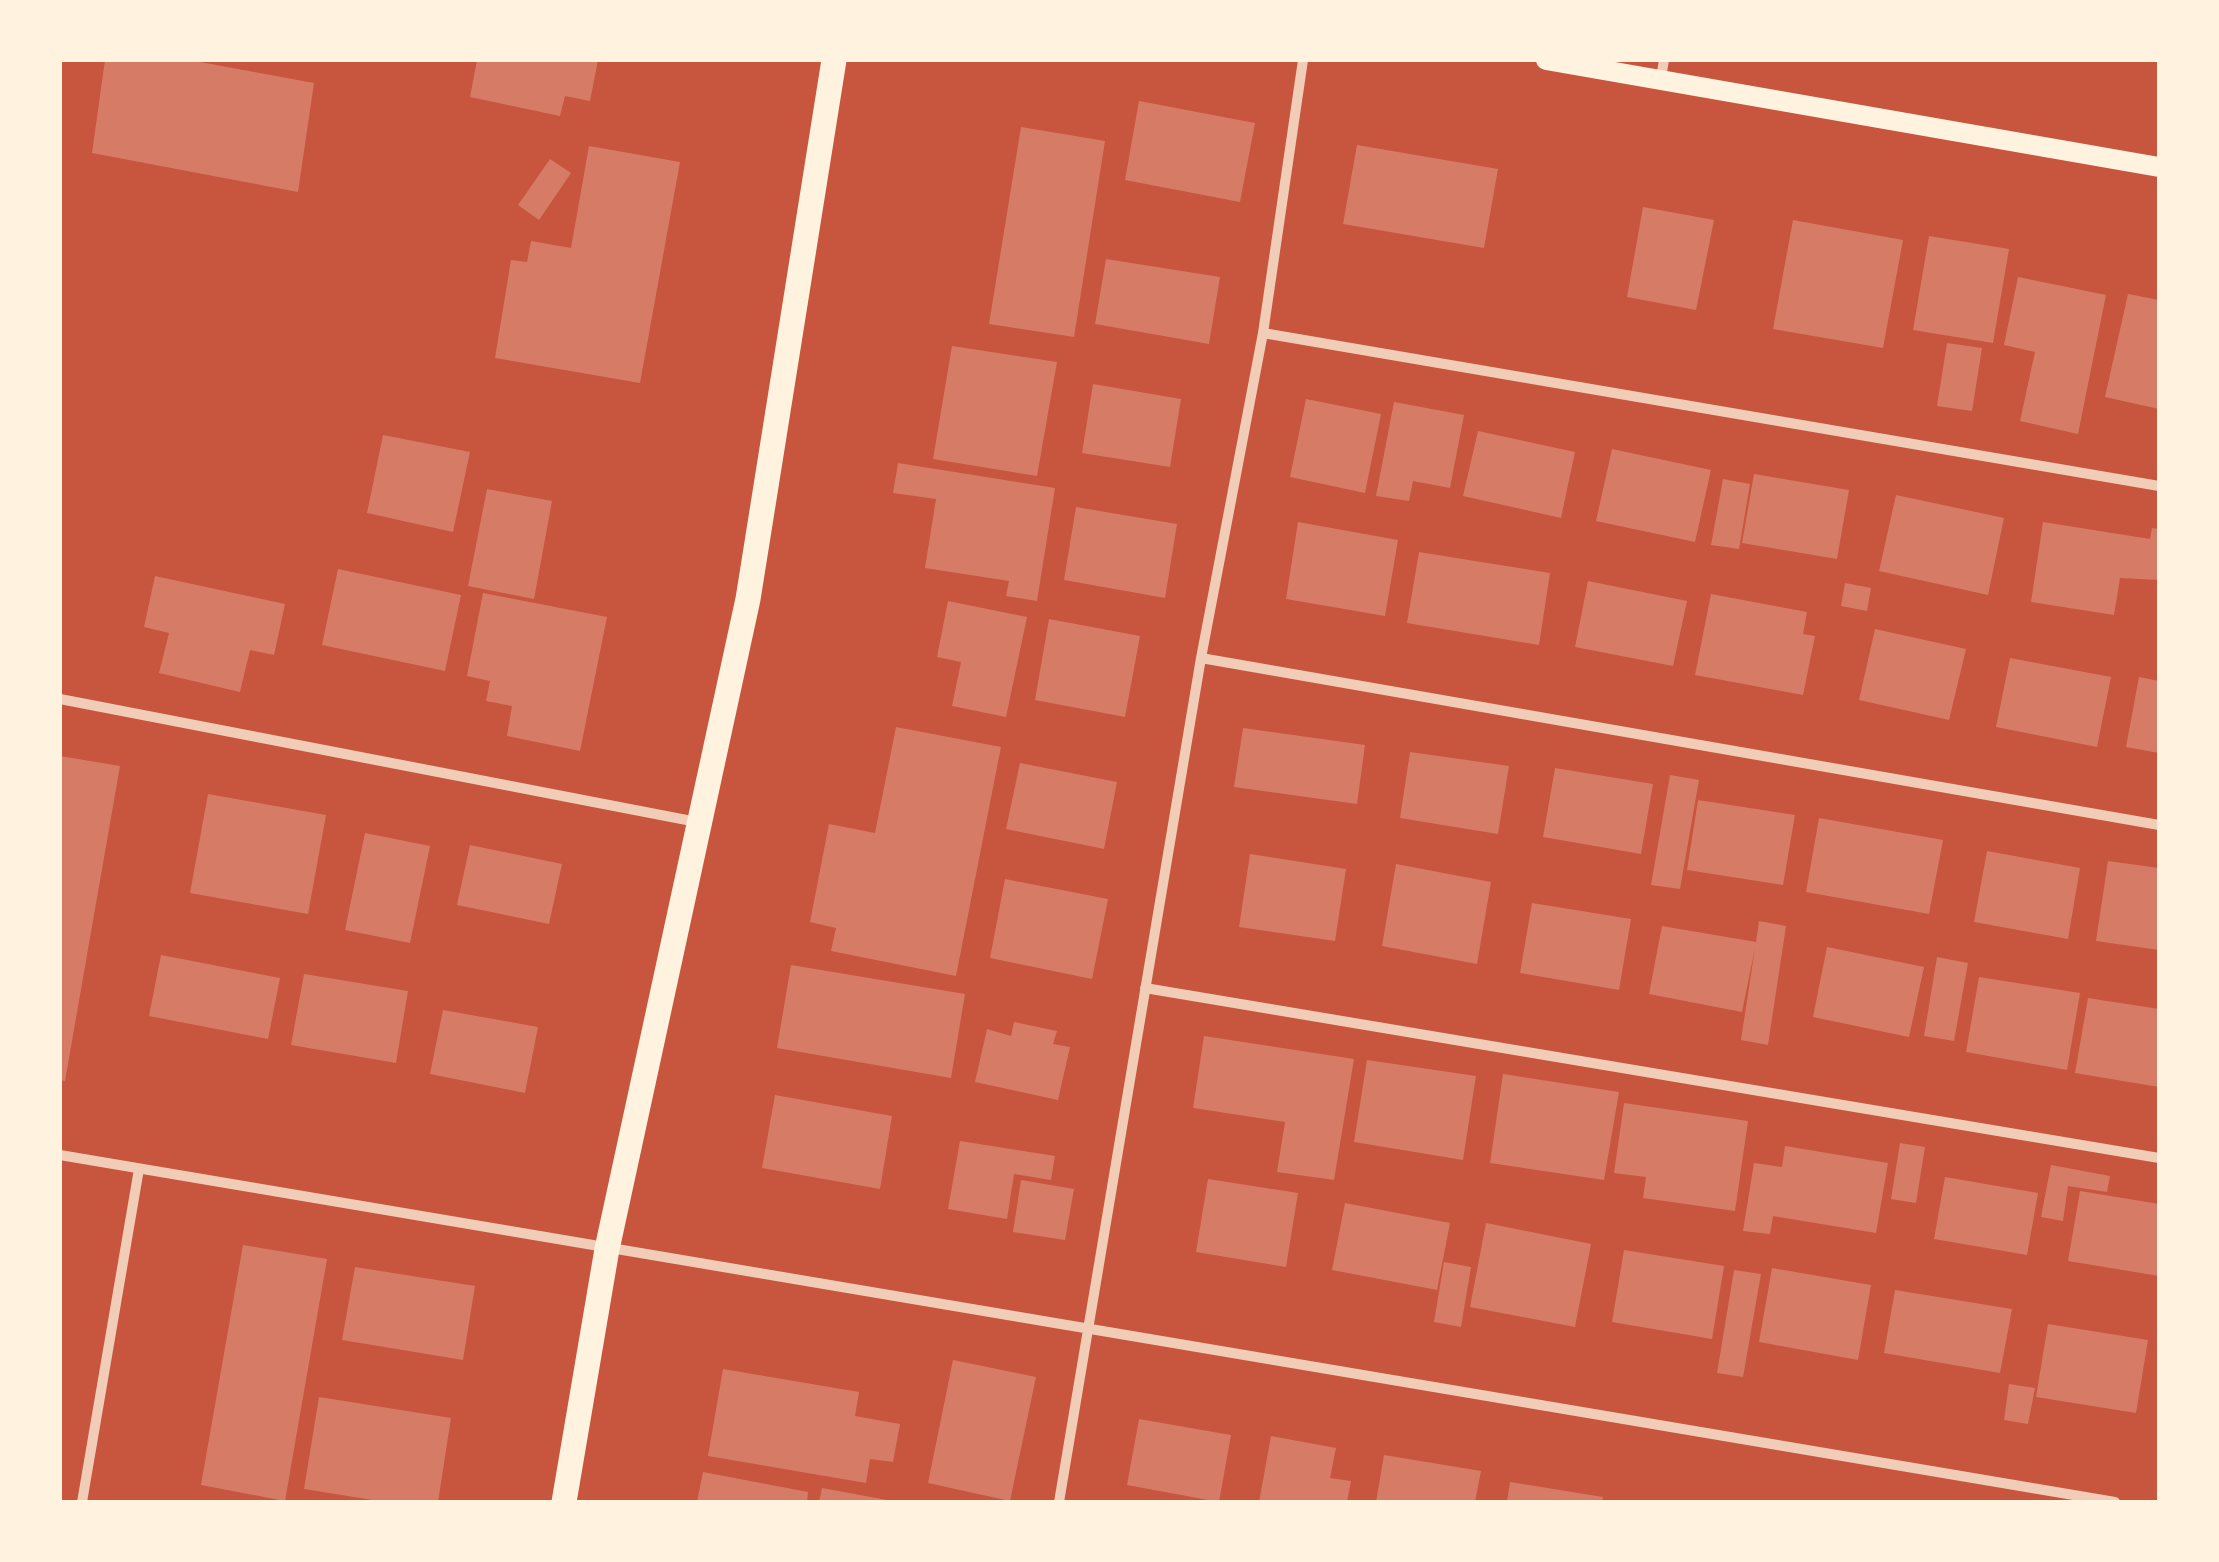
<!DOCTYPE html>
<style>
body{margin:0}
#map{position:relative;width:2219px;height:1562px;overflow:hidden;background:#c8553d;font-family:"Fira Sans",sans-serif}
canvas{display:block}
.frame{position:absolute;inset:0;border:62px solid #fff3e0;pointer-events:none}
</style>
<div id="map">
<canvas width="2219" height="1562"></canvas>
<div class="frame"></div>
</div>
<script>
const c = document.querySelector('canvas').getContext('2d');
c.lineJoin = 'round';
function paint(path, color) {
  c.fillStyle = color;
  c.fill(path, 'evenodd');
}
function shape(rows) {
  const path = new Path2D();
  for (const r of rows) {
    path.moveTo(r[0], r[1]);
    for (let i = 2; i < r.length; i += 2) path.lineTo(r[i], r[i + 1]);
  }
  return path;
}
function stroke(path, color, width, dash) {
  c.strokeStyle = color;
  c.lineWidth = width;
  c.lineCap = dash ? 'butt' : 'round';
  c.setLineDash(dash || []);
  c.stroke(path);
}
paint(shape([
 [105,60,189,60,314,83,298,192,92,153],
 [477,60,598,60,590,101,565,96,560,116,470,97],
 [1139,101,1255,123,1240,202,1125,180],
 [1021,127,1105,141,1074,337,989,324],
 [1357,145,1498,169,1484,248,1343,224],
 [589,146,680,162,640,383,495,358,511,260,527,262,531,241,571,248],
 [550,159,571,173,539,220,518,205],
 [1643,207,1714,220,1696,310,1627,297],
 [1793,220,1903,240,1883,348,1773,329],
 [1929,236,2009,249,1993,343,1913,330],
 [1106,259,1220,277,1209,344,1095,324],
 [2018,277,2106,295,2078,434,2020,421,2035,352,2004,345],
 [2128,294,2159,300,2159,409,2105,397],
 [1947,343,1982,348,1972,411,1937,406],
 [952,346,1057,362,1037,476,933,459],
 [1093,384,1181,399,1170,467,1082,453],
 [1306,399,1381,414,1365,493,1290,477],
 [1394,402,1464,415,1450,488,1413,481,1409,501,1376,496],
 [1478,431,1575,452,1561,518,1463,496],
 [383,435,470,452,453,532,367,513],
 [1612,449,1711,470,1695,542,1596,521],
 [898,463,1055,488,1037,601,1006,596,1009,581,925,568,936,499,893,493],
 [1754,474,1849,490,1837,559,1742,543],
 [1723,479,1750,484,1739,549,1711,545],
 [487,489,552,501,534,599,468,586],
 [1896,495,2004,518,1988,595,1879,571],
 [1076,507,1177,524,1165,598,1064,580],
 [1298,522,1398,540,1385,616,1286,599],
 [2043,522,2150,539,2152,528,2159,529,2159,580,2120,578,2114,615,2031,602],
 [1419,552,1550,573,1539,645,1407,623],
 [338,569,461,595,445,671,322,645],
 [155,576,285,604,274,655,250,650,240,692,159,673,169,633,144,627],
 [1588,581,1687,601,1673,666,1575,647],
 [1845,583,1871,588,1867,611,1841,606],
 [483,593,607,617,580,751,507,736,512,706,486,701,490,681,467,676],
 [1711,594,1807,612,1803,634,1815,636,1803,695,1695,675],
 [948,601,1027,617,1006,717,952,706,961,662,937,657],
 [1049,619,1140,636,1125,717,1035,700],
 [1875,629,1966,649,1949,720,1859,700],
 [2010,658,2111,677,2097,747,1996,727],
 [2139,677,2159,681,2159,753,2126,747],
 [896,727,1001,747,956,976,831,951,836,928,810,922,829,824,875,833],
 [1243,728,1365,745,1357,804,1234,787],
 [1410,752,1509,766,1498,834,1400,818],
 [60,756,120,766,65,1081,60,1080],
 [1020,763,1117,782,1104,849,1006,829],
 [1555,768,1653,784,1641,854,1543,837],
 [1670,775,1699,780,1680,889,1651,885],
 [208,794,326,815,308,914,190,893],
 [1698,800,1795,815,1783,885,1687,870],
 [1819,818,1943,840,1929,914,1806,892],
 [365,833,430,846,410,943,345,930],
 [470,845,562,864,549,924,457,905],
 [1987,851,2080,868,2068,939,1974,922],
 [1250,854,1346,869,1335,941,1239,927],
 [2108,861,2159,868,2159,950,2096,941],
 [1396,864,1491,882,1477,964,1382,946],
 [1005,879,1108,899,1092,979,990,958],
 [1532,903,1631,919,1619,990,1520,973],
 [1759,921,1786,926,1768,1045,1741,1040,1755,948,1742,1012,1649,994,1662,926,1756,942],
 [1827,947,1924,967,1909,1037,1813,1017],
 [161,955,280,978,268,1039,149,1016],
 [1937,957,1968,963,1954,1041,1924,1036],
 [791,965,965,994,951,1078,777,1048],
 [304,974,408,991,396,1063,291,1045],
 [1979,977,2080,993,2067,1070,1966,1052],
 [2088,998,2159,1009,2159,1087,2075,1073],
 [443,1010,538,1027,525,1093,430,1074],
 [1014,1022,1057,1031,1053,1044,1070,1047,1058,1100,975,1082,987,1029,1011,1036],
 [1204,1036,1354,1059,1334,1180,1277,1172,1285,1122,1193,1108],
 [1367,1060,1476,1076,1463,1160,1354,1142],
 [1503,1074,1619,1092,1604,1180,1490,1163],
 [775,1095,892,1116,880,1189,762,1168],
 [1624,1103,1748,1121,1735,1211,1643,1198,1646,1177,1614,1173],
 [960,1141,1055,1156,1051,1180,1014,1174,1007,1219,948,1209],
 [1900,1143,1925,1147,1916,1203,1891,1199],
 [1785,1146,1888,1163,1876,1233,1773,1216,1770,1234,1743,1231,1754,1163,1782,1167],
 [2051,1165,2110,1176,2107,1192,2068,1186,2063,1221,2041,1217],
 [1945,1177,2038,1193,2027,1255,1934,1239],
 [1208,1179,1298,1193,1286,1267,1196,1252],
 [1021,1180,1074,1189,1065,1240,1013,1232],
 [2080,1191,2159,1204,2159,1276,2068,1261],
 [1345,1203,1450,1223,1437,1290,1332,1270],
 [1486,1223,1591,1244,1575,1327,1470,1307],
 [243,1245,327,1259,285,1501,201,1485],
 [1624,1250,1724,1266,1712,1339,1612,1322],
 [1444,1262,1471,1267,1461,1327,1434,1322],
 [355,1267,475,1286,463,1360,342,1340],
 [1772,1268,1871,1285,1858,1360,1759,1342],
 [1734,1270,1761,1274,1743,1377,1717,1373],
 [1895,1290,2012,1309,2000,1373,1884,1353],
 [2048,1324,2148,1340,2136,1413,2036,1397],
 [953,1360,1036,1377,1010,1501,928,1483],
 [723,1369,859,1392,855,1416,900,1424,893,1462,870,1459,866,1483,708,1456],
 [2009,1384,2035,1388,2028,1424,2004,1420],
 [319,1397,451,1418,438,1502,385,1502,304,1489],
 [1139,1419,1231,1435,1219,1502,1127,1485],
 [1271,1436,1336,1448,1330,1478,1351,1481,1347,1502,1259,1502],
 [1384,1455,1481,1471,1475,1502,1376,1502],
 [703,1472,808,1492,807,1502,697,1502],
 [1510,1482,1603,1497,1602,1502,1507,1502],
 [822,1488,887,1500,887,1502,819,1502]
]), '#d67c66');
stroke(shape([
 [1661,78,1664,60],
 [1263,333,2159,486],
 [1201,658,2159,825],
 [60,699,697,822],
 [1145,988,2159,1158],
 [60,1155,2115,1502],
 [82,1502,139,1169],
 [1059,1502,1201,658,1263,333,1303,60]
]), '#f1ccb7', 10);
stroke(shape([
 [1546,60,2159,167]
]), '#fff3e0', 20);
stroke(shape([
 [564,1502,607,1249,748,599,834,60]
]), '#fff3e0', 25);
</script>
